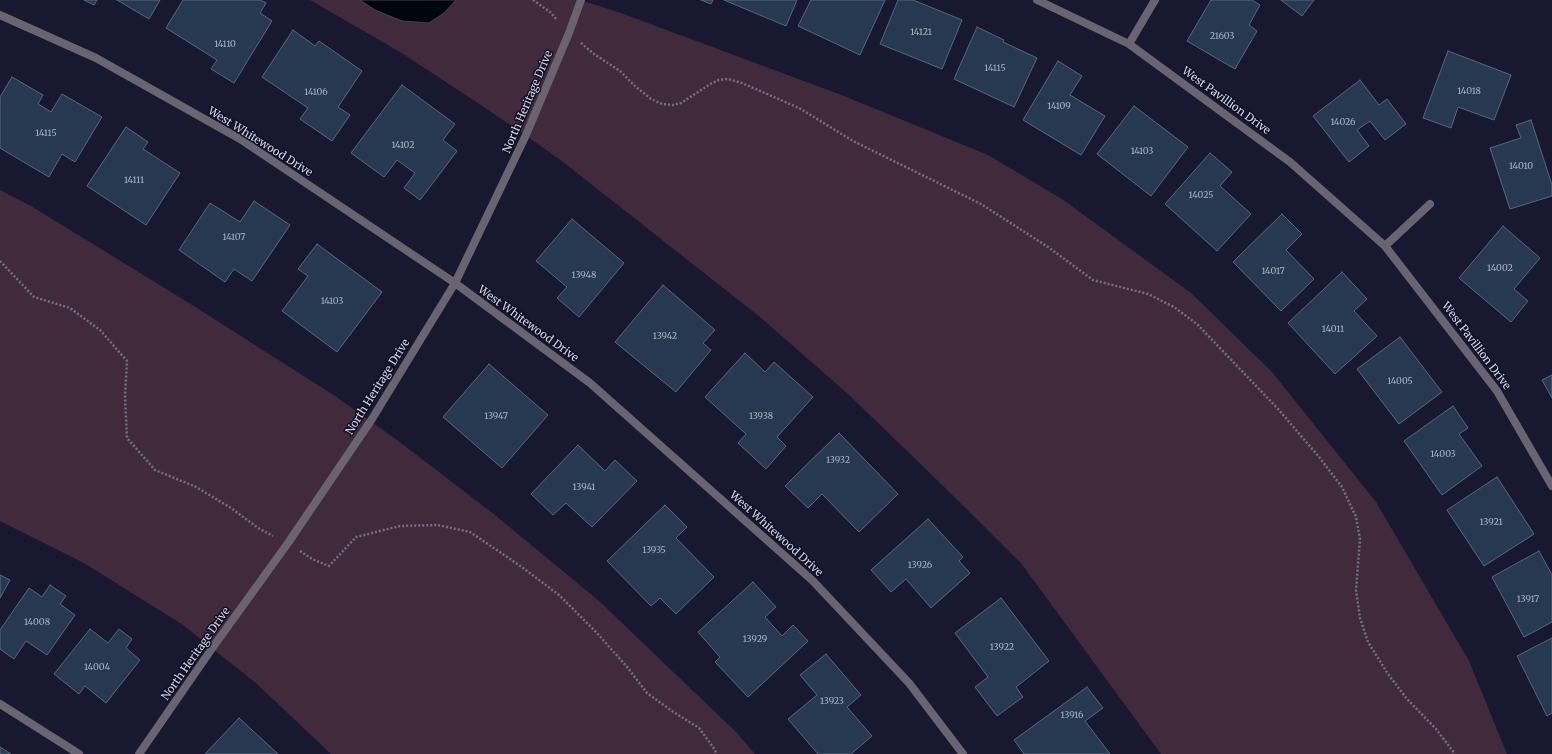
<!DOCTYPE html>
<style>
body{margin:0}
canvas{display:block;background:#181830}
</style>
<canvas width="1552" height="754"></canvas>
<script>
const c = document.querySelector('canvas').getContext('2d');
c.lineJoin = 'round';
function paint(path, color) {
  c.fillStyle = color;
  c.fill(path, 'evenodd');
}
function shape(rows) {
  const path = new Path2D();
  for (const r of rows) {
    path.moveTo(r[0], r[1]);
    for (let i = 2; i < r.length; i += 2) path.lineTo(r[i], r[i + 1]);
  }
  return path;
}
function stroke(path, color, width, dash) {
  c.strokeStyle = color;
  c.lineWidth = width;
  c.lineCap = dash ? 'butt' : 'round';
  c.setLineDash(dash || []);
  c.stroke(path);
}
function drawText(font, color, halo, rows, align = 'center') {
  c.font = font + ' Merriweather,serif';
  c.lineWidth = 3;
  c.setLineDash([]);
  c.textBaseline = 'middle';
  c.strokeStyle = halo;
  c.fillStyle = color;
  for (const [text, x, y, turn = 0] of rows) {
    c.save();
    c.translate(x, y);
    c.rotate((+turn || 0) * Math.PI / 180);
    c.textAlign = isNaN(turn) ? turn : align;
    if (halo) c.strokeText(text, 0, 0);
    c.fillText(text, 0, 0);
    c.restore();
  }
}
paint(shape([
 [310,0,580,0,621,13,844,96,988,155,1062,199,1191,293,1272,372,1376,502,1469,661,1507,754,1161,754,1021,563,932,475,848,394,760,317,558,158,487,109,400,52],
 [0,190,31,206,189,303,335,396,397,440,495,515,599,601,736,732,755,754,331,754,257,684,183,625,84,563,0,521]
]), '#412a3b');
const water = shape([
 [360,0,456,0,444,13,429,23,402,21,375,10,360,0]
]);
paint(water, '#00060e');
stroke(water, '#40454f', 1);
const building = shape([
 [84,0,97,0,94,5,84,0],
 [117,0,160,0,149,19,117,0],
 [183,0,260,0,266,3,260,13,272,21,234,83,211,69,217,60,166,28,183,0],
 [701,0,713,0,711,4,701,0],
 [724,0,797,0,786,26,724,0],
 [811,0,885,0,860,55,798,26,811,0],
 [898,0,913,0,962,20,942,69,880,44,898,0],
 [1211,0,1252,0,1260,5,1249,25,1257,31,1235,69,1187,41,1211,0],
 [1281,0,1314,0,1302,16,1281,0],
 [977,27,1004,40,1003,42,1037,58,1014,107,954,79,977,27],
 [293,30,315,46,319,41,362,71,338,107,350,115,332,141,300,119,308,108,262,77,293,30],
 [1448,51,1511,75,1494,120,1458,107,1451,128,1423,118,1448,51],
 [1058,61,1082,76,1070,95,1105,116,1081,155,1023,120,1058,61],
 [12,77,43,95,38,104,51,112,62,94,102,117,75,162,62,154,49,177,0,148,0,97,12,77],
 [1360,80,1379,105,1387,99,1406,124,1385,140,1370,121,1357,130,1369,146,1349,162,1313,116,1360,80],
 [402,85,455,124,443,140,457,151,420,200,404,188,415,173,397,160,384,177,351,153,402,85],
 [1134,106,1188,147,1151,196,1097,154,1134,106],
 [1531,120,1552,185,1552,196,1510,209,1490,148,1521,138,1516,125,1531,120],
 [126,127,148,142,143,149,180,173,146,225,87,186,126,127],
 [1210,153,1232,172,1220,186,1251,214,1217,251,1165,204,1210,153],
 [254,201,290,225,252,281,234,269,225,282,179,250,210,203,240,222,254,201],
 [1282,214,1302,234,1286,250,1314,279,1281,311,1233,262,1282,214],
 [572,219,624,263,579,317,557,298,567,287,536,261,572,219],
 [1503,226,1540,258,1514,289,1528,301,1511,322,1459,278,1503,226],
 [317,244,382,292,337,352,282,311,308,276,298,269,317,244],
 [1342,272,1367,299,1354,311,1377,336,1335,374,1288,323,1342,272],
 [663,285,715,330,703,343,711,350,676,392,615,342,663,285],
 [1400,337,1442,392,1399,424,1357,369,1400,337],
 [745,353,765,372,774,362,813,397,777,437,786,446,766,469,738,443,746,434,705,397,745,353],
 [489,364,548,415,502,468,443,417,489,364],
 [1552,375,1552,398,1542,380,1552,375],
 [1453,406,1468,428,1459,434,1482,466,1442,495,1404,441,1453,406],
 [839,433,898,494,859,532,822,494,808,508,785,486,839,433],
 [578,445,605,471,615,460,637,481,592,527,566,503,553,515,531,494,578,445],
 [1497,477,1534,534,1484,566,1447,510,1497,477],
 [665,505,687,527,676,538,714,577,676,614,660,598,651,606,607,561,665,505],
 [928,519,963,557,959,561,970,573,931,608,906,579,891,592,871,570,928,519],
 [1539,551,1552,575,1552,622,1524,637,1492,577,1539,551],
 [0,575,10,580,0,598,0,575],
 [753,582,776,607,765,617,782,636,793,625,808,641,748,697,715,662,720,657,698,632,753,582],
 [50,585,66,596,60,604,75,615,47,655,26,641,14,659,0,649,0,630,29,588,42,597,50,585],
 [1001,598,1049,661,1016,687,1023,697,997,716,975,687,988,677,955,633,1001,598],
 [90,629,108,643,119,629,132,639,126,648,140,660,106,703,85,686,79,694,54,674,90,629],
 [1552,638,1552,713,1547,716,1517,656,1552,638],
 [826,654,861,695,847,707,872,736,851,754,818,754,788,719,817,695,800,675,826,654],
 [1087,687,1103,708,1085,721,1110,754,1024,754,1014,740,1087,687],
 [239,718,278,754,205,754,239,718],
 [0,747,11,754,0,754,0,747]
]);
paint(building, '#273950');
stroke(building, '#556881', 1);
stroke(shape([
 [533,0,550,12,557,20],
 [581,43,594,54,620,71,636,87,651,99,662,104,673,105,681,103,712,83,719,80,728,79,742,83,799,108,853,141,981,204,1048,247,1093,280,1148,294,1174,307,1197,324,1279,410,1319,457,1342,487,1356,517,1360,539,1356,590,1360,618,1368,642,1388,674,1407,699,1436,729,1455,754],
 [0,261,34,297,70,308,100,330,127,361,125,396,127,438,155,470,196,487,231,508,258,528,273,536],
 [300,551,312,559,329,566,356,537,400,526,438,525,470,532,519,565,559,595,596,632,628,668,647,693,672,711,699,728,713,747,717,754]
]), '#717286', 2.5, [2, 2]);
stroke(shape([
 [1037,0,1129,44,1290,162,1385,246,1497,391,1552,486],
 [0,15,96,58,240,139,455,283,590,383,813,581,909,683,963,754],
 [1129,44,1155,0],
 [1385,246,1430,204],
 [0,704,79,754],
 [139,754,213,647,288,543,372,419,455,283,526,135,569,33,581,0]
]), '#6a6370', 8);
drawText('9px', '#aab0c2', null, [
 ["14121",921,32],
 ["21603",1222,36],
 ["14110",225,44],
 ["14115",995,68],
 ["14018",1469,91],
 ["14106",316,92],
 ["14109",1059,106],
 ["14026",1343,122],
 ["14115",46,133],
 ["14102",403,145],
 ["14103",1142,151],
 ["14010",1521,166],
 ["14111",134,180],
 ["14025",1201,195],
 ["14107",234,237],
 ["14002",1500,268],
 ["14017",1273,271],
 ["13948",584,275],
 ["14103",332,301],
 ["14011",1333,329],
 ["13942",665,336],
 ["14005",1400,381],
 ["13947",496,416],
 ["13938",761,416],
 ["14003",1443,454],
 ["13932",838,460],
 ["13941",584,487],
 ["13921",1491,522],
 ["13935",654,550],
 ["13926",920,565],
 ["13917",1528,599],
 ["14008",37,622],
 ["13929",755,639],
 ["13922",1002,647],
 ["14004",97,667],
 ["13923",832,701],
 ["13916",1072,715]
]);
drawText('11px', '#d6d7e8', '#100f26', [
 ["West Pavillion Drive",1226,101,36],
 ["North Heritage Drive",528,102,-67],
 ["West Whitewood Drive",260,142,32],
 ["West Whitewood Drive",528,324,36],
 ["West Pavillion Drive",1476,346,53],
 ["North Heritage Drive",378,387,-58],
 ["West Whitewood Drive",776,534,42],
 ["North Heritage Drive",196,654,-55]
]);
</script>
